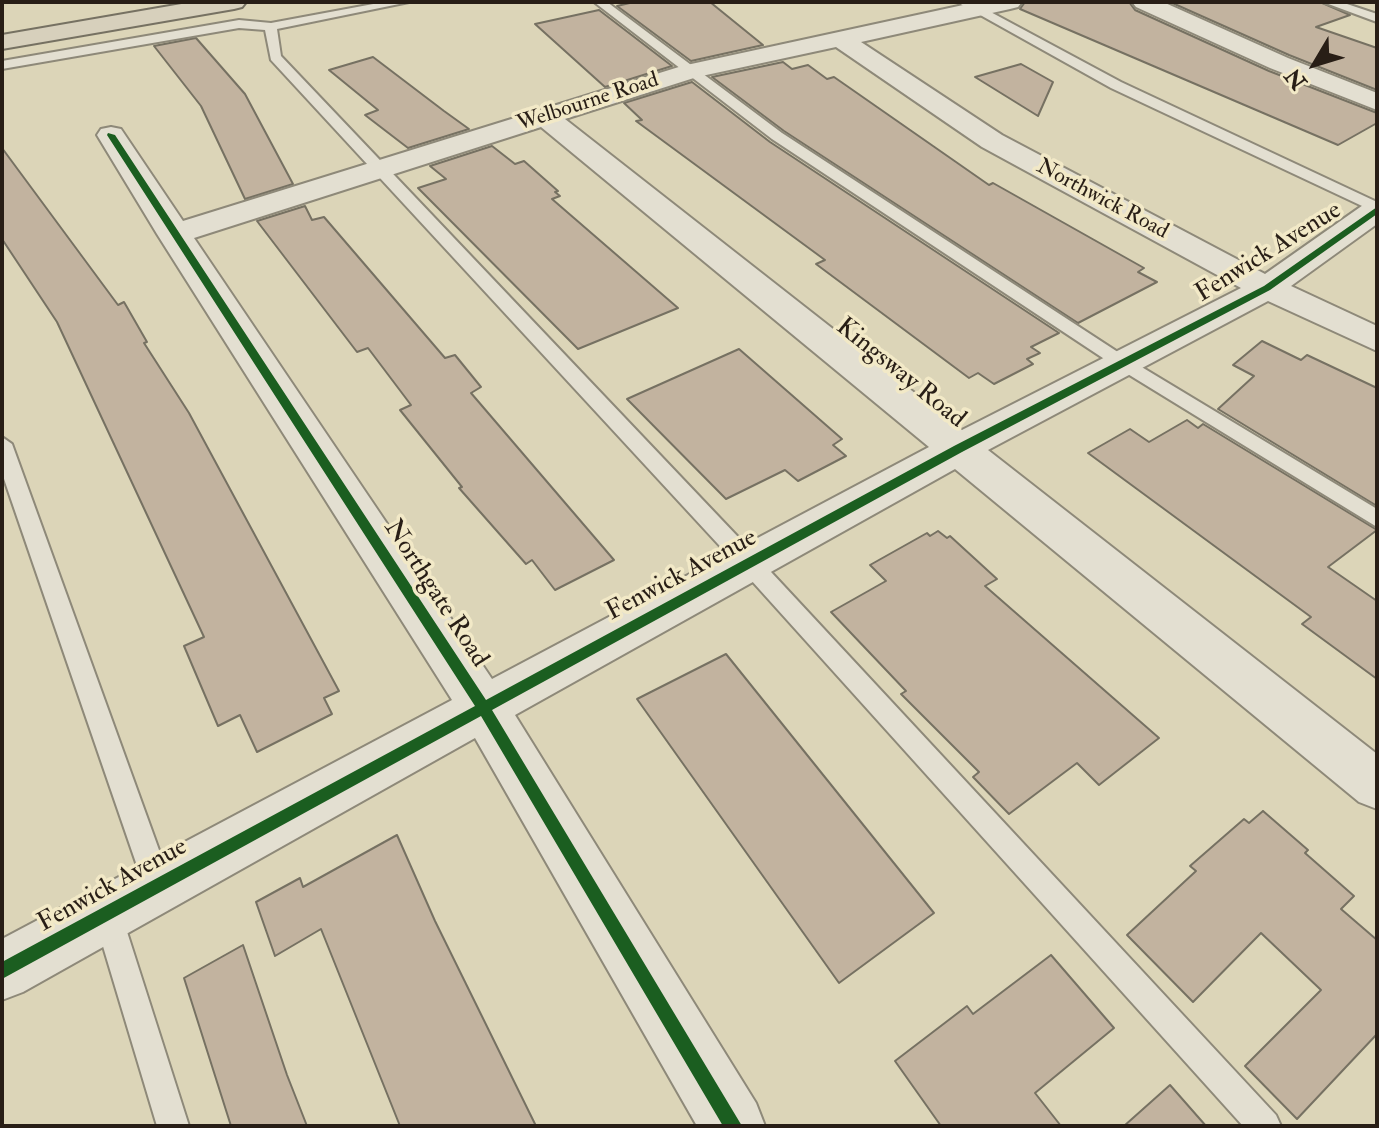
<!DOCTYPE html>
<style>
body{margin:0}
#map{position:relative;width:1379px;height:1128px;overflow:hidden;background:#dcd5b8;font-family:"IM FELL Double Pica",serif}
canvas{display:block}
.frame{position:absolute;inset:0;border:4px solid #281e16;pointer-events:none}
.north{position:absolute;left:1275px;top:24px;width:80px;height:80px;-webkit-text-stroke:6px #f2e9c7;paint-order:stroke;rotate:232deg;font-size:22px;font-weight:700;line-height:32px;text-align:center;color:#281e16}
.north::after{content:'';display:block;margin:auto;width:28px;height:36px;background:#281e16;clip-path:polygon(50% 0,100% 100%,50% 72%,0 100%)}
</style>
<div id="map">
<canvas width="1379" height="1128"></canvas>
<div class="frame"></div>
<div class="north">N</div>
</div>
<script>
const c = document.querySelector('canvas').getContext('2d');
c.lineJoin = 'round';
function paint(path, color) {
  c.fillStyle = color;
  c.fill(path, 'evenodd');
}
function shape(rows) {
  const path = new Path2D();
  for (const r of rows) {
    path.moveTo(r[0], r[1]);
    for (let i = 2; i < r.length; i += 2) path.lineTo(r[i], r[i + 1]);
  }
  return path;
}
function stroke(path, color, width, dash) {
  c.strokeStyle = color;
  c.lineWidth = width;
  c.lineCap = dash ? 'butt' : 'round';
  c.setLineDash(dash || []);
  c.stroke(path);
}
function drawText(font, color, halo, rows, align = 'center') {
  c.font = font + ' "IM FELL Double Pica",serif';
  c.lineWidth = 7;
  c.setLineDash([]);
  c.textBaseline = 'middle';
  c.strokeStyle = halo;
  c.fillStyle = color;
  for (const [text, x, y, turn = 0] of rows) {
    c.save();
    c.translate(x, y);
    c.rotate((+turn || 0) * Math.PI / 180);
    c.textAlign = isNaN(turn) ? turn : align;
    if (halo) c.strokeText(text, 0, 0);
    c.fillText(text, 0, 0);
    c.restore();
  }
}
const building = shape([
 [634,2,710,2,763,45,691,61,617,6,634,2],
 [1025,2,1129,2,1135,10,1269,71,1377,113,1377,123,1338,145,1020,9,1025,2],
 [1170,2,1320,2,1350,15,1316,27,1377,48,1377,90,1289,55,1170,2],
 [599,10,672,66,605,87,535,24,599,10],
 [196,38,245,94,293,184,245,199,201,106,154,46,196,38],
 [373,57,444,111,469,129,408,148,365,115,378,110,329,70,373,57],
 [783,62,792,69,808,65,827,79,834,77,989,185,993,183,1144,268,1138,272,1157,282,1078,323,784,131,712,77,783,62],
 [1021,64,1053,82,1038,116,975,77,1021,64],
 [692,82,770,142,1059,333,1031,347,1040,353,1027,359,1033,364,994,384,978,373,969,378,816,264,825,260,636,121,642,120,624,103,692,82],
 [492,146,515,164,524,161,558,191,555,192,560,196,552,199,678,308,578,349,418,188,446,179,430,166,492,146],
 [2,148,118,305,124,302,147,342,144,343,189,413,339,691,324,698,332,714,257,752,240,715,218,726,184,646,204,637,57,322,2,239,2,148],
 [305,206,312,220,324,217,445,358,455,355,481,387,471,393,614,560,555,590,532,560,526,564,459,488,462,487,400,410,411,405,368,348,357,352,257,221,305,206],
 [1262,341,1301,360,1307,355,1377,388,1377,506,1218,409,1254,376,1233,365,1262,341],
 [739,349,842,439,833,445,846,456,798,481,785,470,726,499,627,399,739,349],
 [1187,420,1198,428,1203,424,1377,530,1328,567,1377,601,1377,679,1302,624,1311,617,1088,453,1130,429,1149,442,1187,420],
 [938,531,947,538,950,536,997,579,985,586,1159,738,1099,785,1077,763,1009,814,973,777,979,772,901,694,906,691,831,612,886,581,870,565,927,533,930,536,938,531],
 [726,654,934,913,839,983,637,699,726,654],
 [1263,811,1308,850,1305,853,1354,896,1341,909,1377,940,1377,1034,1297,1119,1245,1066,1321,990,1261,933,1193,1002,1127,935,1196,871,1190,866,1244,819,1249,823,1263,811],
 [397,835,435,921,536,1126,400,1126,321,929,275,956,256,902,300,878,303,887,397,835],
 [243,945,287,1075,307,1126,231,1126,184,978,243,945],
 [1051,955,1114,1028,1035,1093,1061,1126,941,1126,895,1061,967,1006,973,1014,1051,955],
 [1170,1085,1206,1126,1124,1126,1170,1085]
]);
paint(building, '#c2b39f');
stroke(building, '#767162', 2);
const lane = shape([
 [384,2,409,2,277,29,281,56,758,558,1276,1115,1281,1126,1243,1126,742,570,271,60,265,30,239,28,2,69,2,61,239,20,271,23,384,2],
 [594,2,607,2,782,133,1130,360,1377,509,1377,527,1118,368,772,139,594,2],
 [957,2,972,2,1121,82,1377,202,1377,213,1111,88,957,2],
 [1323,2,1341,2,1377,14,1377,22,1323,2],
 [2,437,12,444,172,886,168,896,158,900,148,896,144,886,2,473,2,437],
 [107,899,117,903,121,913,189,1126,157,1126,93,913,97,903,107,899]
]);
const street = shape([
 [977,2,1022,2,1018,7,1010,9,861,42,1002,135,1265,274,1366,203,1377,201,1377,224,1291,286,1377,326,1377,351,1268,301,988,450,1377,754,1377,809,1359,802,955,469,515,715,756,1103,765,1126,697,1126,475,738,23,992,2,1000,2,939,452,700,157,234,97,135,101,129,111,127,121,129,183,221,682,66,977,2],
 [836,47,982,147,1241,288,962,430,565,119,697,77,836,47],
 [541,127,929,447,492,679,194,238,541,127],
 [1132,2,1163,2,1288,58,1377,93,1377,110,1270,68,1136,7,1132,2]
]);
const primary = shape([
 [193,2,246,2,242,7,234,9,2,49,2,35,193,2]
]);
stroke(lane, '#8e8979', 4);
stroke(street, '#8e8979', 4);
stroke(primary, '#767162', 4);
paint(lane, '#e3dfd1');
paint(street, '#e3dfd1');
paint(primary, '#d7d0bc');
paint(shape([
 [108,133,115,135,486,700,954,446,1264,286,1377,207,1377,214,1270,290,962,452,492,710,742,1126,723,1126,481,716,2,979,2,962,475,706,107,135,108,133]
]), '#1b5e20');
drawText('22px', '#281e16', '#f2e9c7', [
 ["Welbourne Road",588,103,-18],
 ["Northwick Road",1102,200,28]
]);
drawText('26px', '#281e16', '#f2e9c7', [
 ["Fenwick Avenue",1269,253,-32],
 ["Kingsway Road",900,374,39],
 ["Fenwick Avenue",682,576,-28],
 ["Northgate Road",435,594,57],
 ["Fenwick Avenue",113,886,-29]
]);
</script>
